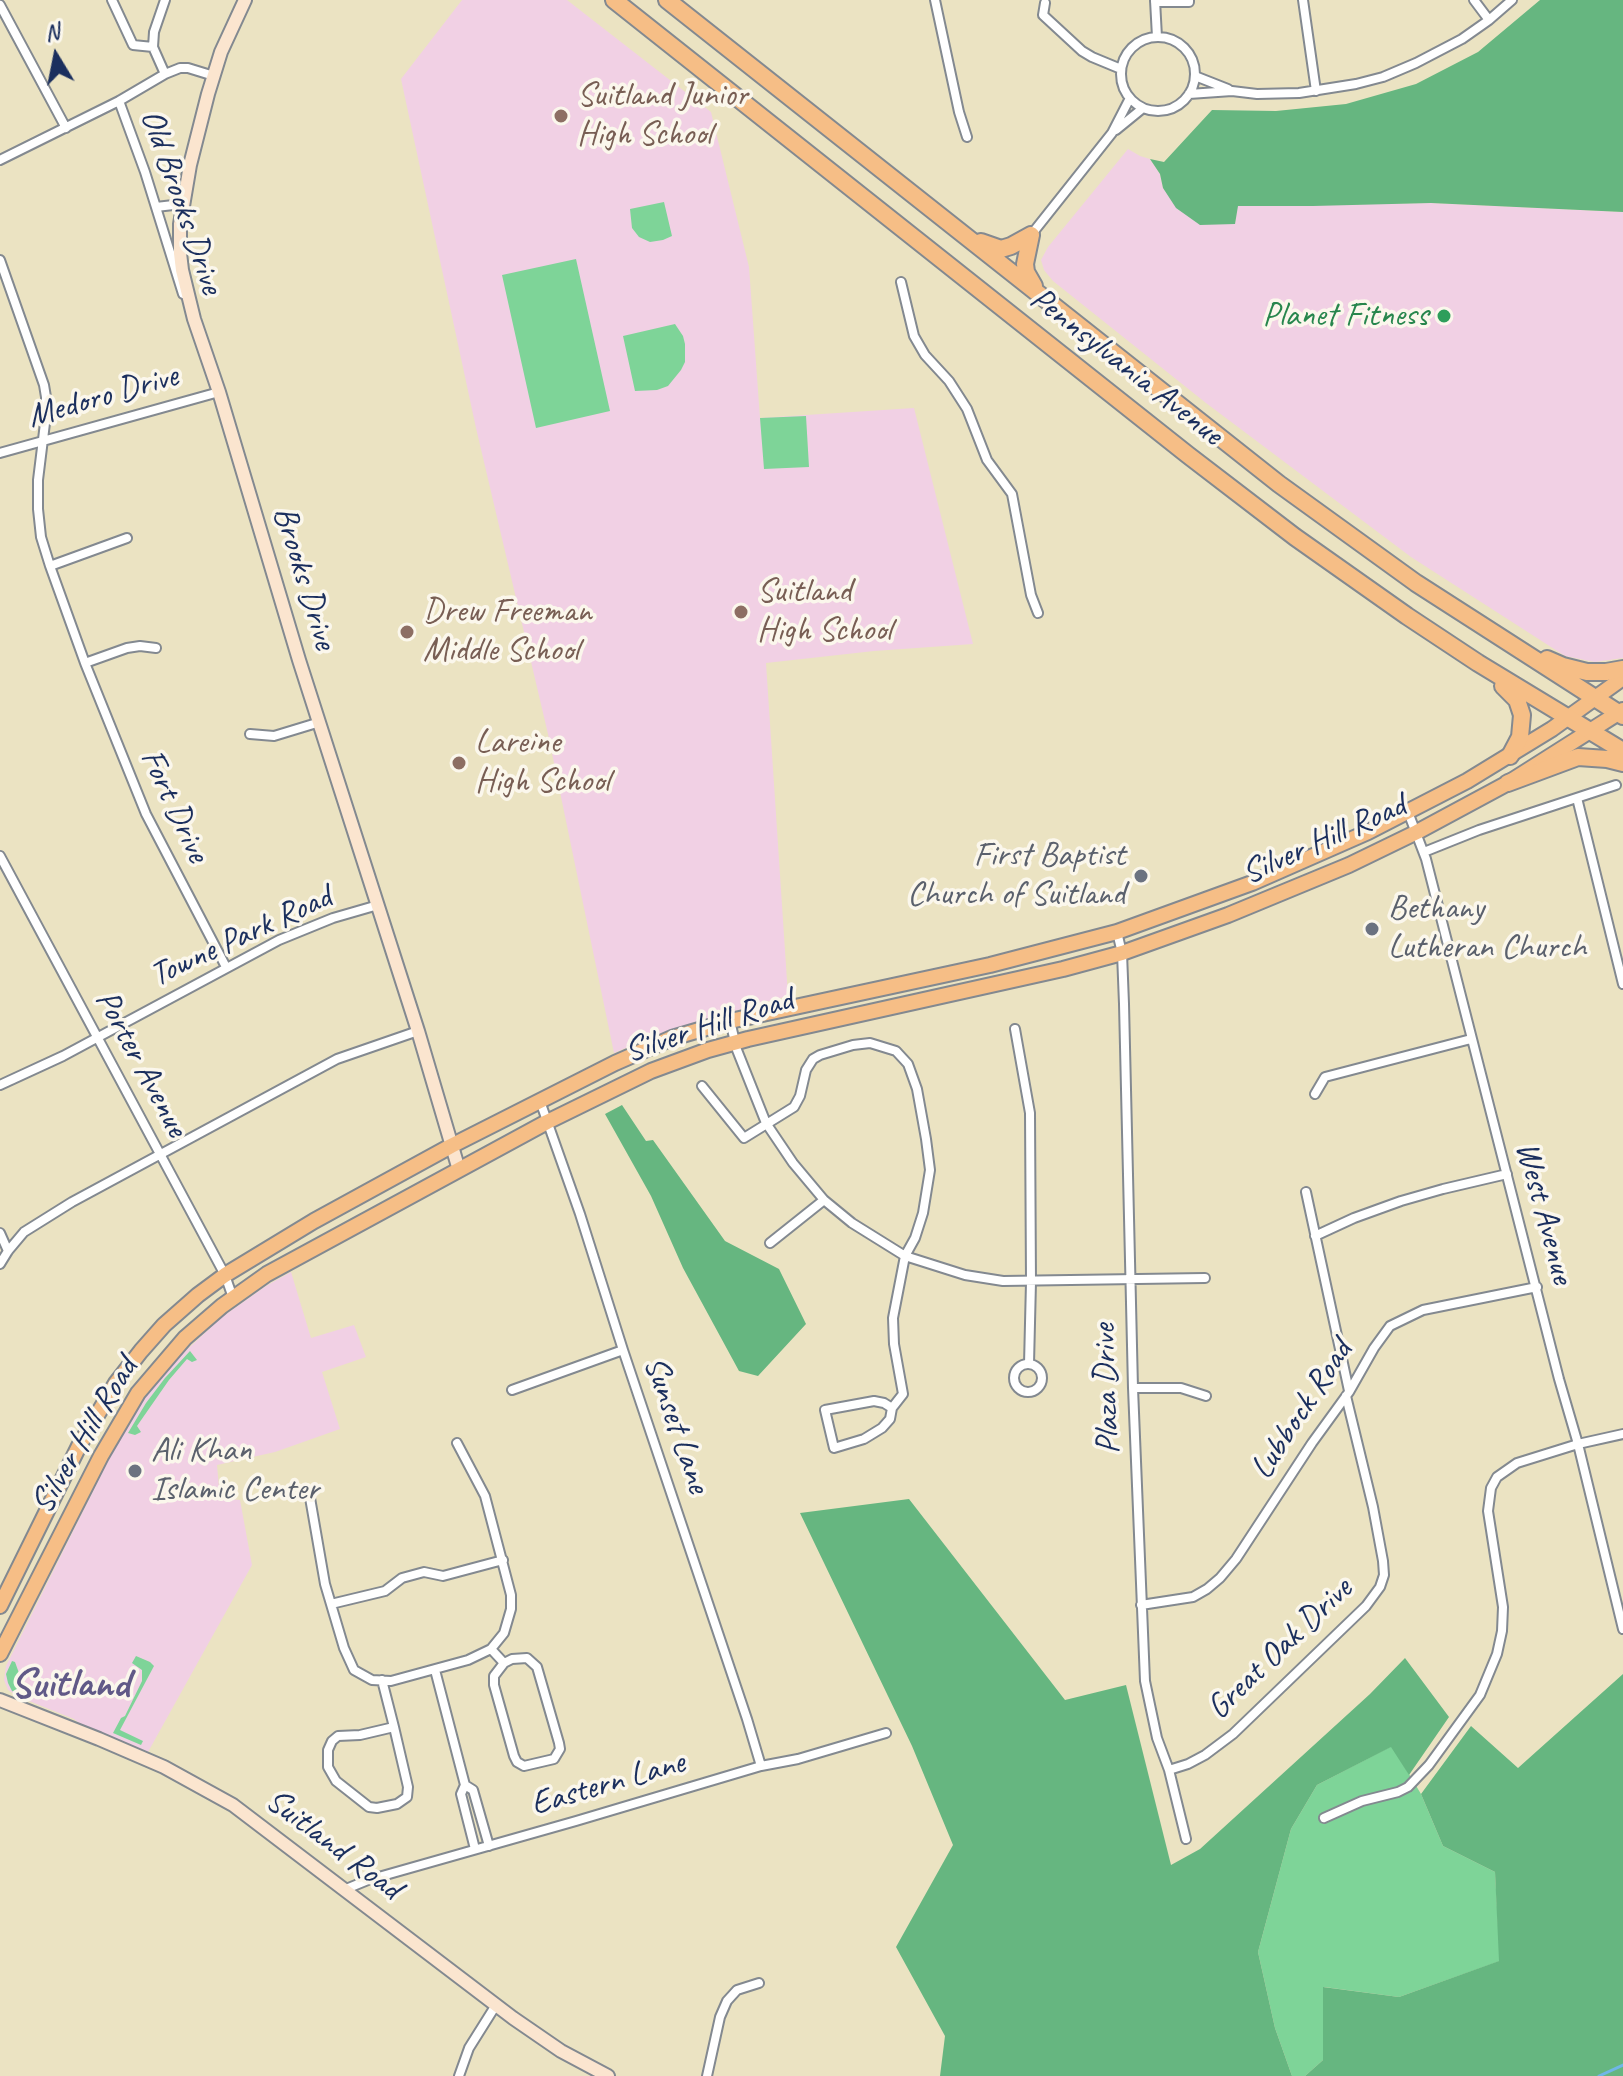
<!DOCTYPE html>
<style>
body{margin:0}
#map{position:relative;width:1623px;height:2076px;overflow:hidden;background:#ebe3c2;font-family:Caveat,sans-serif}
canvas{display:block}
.north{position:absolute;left:16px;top:16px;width:80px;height:80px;-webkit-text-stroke:6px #fbf7ec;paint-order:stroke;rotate:350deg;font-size:22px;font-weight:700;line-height:32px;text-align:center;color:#1b2f5e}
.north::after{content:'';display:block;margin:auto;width:28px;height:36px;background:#1b2f5e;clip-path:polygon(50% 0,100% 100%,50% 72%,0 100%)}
</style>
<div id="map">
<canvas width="1623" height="2076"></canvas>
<div class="north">N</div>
</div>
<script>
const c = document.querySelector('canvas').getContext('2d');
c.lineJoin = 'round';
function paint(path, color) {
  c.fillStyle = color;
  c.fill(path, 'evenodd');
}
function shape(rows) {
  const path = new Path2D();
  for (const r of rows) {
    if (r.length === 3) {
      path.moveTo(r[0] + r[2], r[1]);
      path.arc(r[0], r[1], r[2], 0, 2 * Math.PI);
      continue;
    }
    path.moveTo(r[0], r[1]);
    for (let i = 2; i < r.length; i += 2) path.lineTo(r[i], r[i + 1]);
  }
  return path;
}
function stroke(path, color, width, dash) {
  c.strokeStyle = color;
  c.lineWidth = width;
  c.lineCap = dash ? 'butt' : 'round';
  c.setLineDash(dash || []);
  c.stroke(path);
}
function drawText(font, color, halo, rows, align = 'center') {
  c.font = font + ' Caveat,sans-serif';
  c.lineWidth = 7;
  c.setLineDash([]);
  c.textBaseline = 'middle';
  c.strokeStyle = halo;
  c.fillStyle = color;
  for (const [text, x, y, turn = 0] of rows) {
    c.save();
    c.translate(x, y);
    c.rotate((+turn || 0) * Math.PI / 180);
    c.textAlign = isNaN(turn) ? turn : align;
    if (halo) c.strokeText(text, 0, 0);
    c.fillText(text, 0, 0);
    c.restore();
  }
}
paint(shape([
 [462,0,567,0,711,112,749,267,760,418,914,408,973,644,874,651,766,663,788,996,692,1023,651,1037,614,1053,548,734,476,428,401,79],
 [1128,149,1140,156,1150,159,1160,174,1163,188,1235,224,1237,206,1431,203,1623,212,1623,658,1595,662,1565,656,1411,557,1206,403,1053,281,1044,270,1041,260,1048,247],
 [291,1272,311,1338,354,1325,366,1357,322,1372,340,1429,275,1452,217,1465,220,1498,240,1500,252,1565,148,1752,80,1724,74,1719,19,1697,8,1690,4,1680,6,1666,111,1455,147,1395,177,1359,222,1317,266,1286]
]), '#f1d0e4');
paint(shape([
 [664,202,672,236,663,240,650,242,639,237,632,228,630,209],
 [576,259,610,411,536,428,502,275],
 [675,324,683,336,685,344,685,362,681,370,668,386,657,390,635,391,623,336],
 [806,416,809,467,764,469,760,418],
 [190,1351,197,1360,192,1362,187,1359,169,1380,137,1426,141,1432,135,1435,128,1433,146,1403,165,1378],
 [136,1656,150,1662,154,1666,120,1730,143,1741,141,1745,113,1733,121,1718,125,1716,142,1681,142,1670,132,1663],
 [12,1661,15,1662,28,1698,12,1691,8,1683,6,1674],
 [1392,1746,1421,1794,1443,1846,1495,1872,1500,1961,1399,1997,1324,1987,1323,2060,1305,2076,1292,2076,1275,2028,1258,1952,1291,1829,1317,1785]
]), '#7ed498');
paint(shape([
 [1540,0,1623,0,1623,212,1431,203,1313,206,1238,206,1235,224,1200,225,1176,208,1163,188,1160,174,1150,159,1164,162,1212,110,1276,111,1346,104,1416,84,1478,52],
 [622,1105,646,1141,653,1140,725,1241,779,1269,806,1324,758,1376,739,1371,683,1268,651,1196,605,1114],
 [909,1499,1065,1700,1126,1685,1171,1865,1200,1849,1370,1694,1405,1658,1449,1717,1409,1775,1391,1747,1317,1785,1291,1829,1258,1952,1275,2028,1292,2076,940,2076,945,2036,896,1947,953,1845,912,1746,800,1513],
 [1623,1674,1623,2076,1305,2076,1323,2060,1323,1987,1399,1997,1499,1961,1495,1872,1443,1846,1421,1794,1471,1726,1518,1768]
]), '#66b680');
stroke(shape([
 [1599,2076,1623,2065]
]), '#6fb6e7', 3);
const street = shape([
 [112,0,133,45,153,47,165,74],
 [935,0,959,112,967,137],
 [1155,0,1157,37],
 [1303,0,1316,91],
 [1474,0,1489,20],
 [1155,2,1189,2,1189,0],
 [1045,3,1043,15,1082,51,1092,57,1121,69],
 [0,5,66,128],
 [1158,74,37],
 [153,47,154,32,165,0],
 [1195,76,1228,89],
 [1189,94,1232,91,1257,94,1299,93,1356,84,1383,77,1416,63,1462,39,1489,20,1512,0],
 [119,101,145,172,183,294],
 [1116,130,1143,108],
 [0,160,119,101,165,74,180,68,188,68,214,76],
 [156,207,182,204],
 [1031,235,1112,133,1130,98],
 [0,260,44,385,46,397,46,415,38,480,38,509,41,537,50,566,85,663,146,814,226,967],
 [901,282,914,336,925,355,949,381,967,409,987,460,1012,494,1031,595,1038,613],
 [0,453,219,392],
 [50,566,127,538],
 [85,663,127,648,140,646,156,648],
 [250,734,274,736,320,722],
 [1577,798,1623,984],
 [1408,812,1426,859,1559,1379,1578,1444,1623,1629],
 [1424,852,1479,830,1616,785],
 [0,856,225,1275,233,1298],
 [1117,932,1122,953,1124,1004,1133,1388,1145,1681,1157,1738,1169,1770,1186,1839],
 [730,1021,737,1050,766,1123,793,1163,824,1200,852,1223,905,1256,965,1275,1003,1281,1205,1278],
 [1015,1029,1030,1113,1031,1282,1029,1364],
 [0,1085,63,1056,279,940,333,918,378,905],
 [702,1086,744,1138,794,1107,800,1096,806,1070,813,1059,820,1055,853,1045,870,1043,896,1051,908,1064,917,1089,926,1139,930,1170,923,1213,915,1238,905,1256,893,1318,894,1344,903,1394,892,1408,890,1419,882,1428,864,1439,834,1448,825,1410,874,1401,884,1403,892,1408],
 [1315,1094,1325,1077,1471,1039],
 [540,1101,580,1214,623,1350,747,1719,761,1766],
 [1306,1192,1349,1391],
 [0,1233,8,1251],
 [1315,1236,1354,1218,1401,1201,1443,1189,1507,1174],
 [770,1243,824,1200],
 [0,1264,8,1251,24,1232,72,1202,337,1059,418,1031],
 [1028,1378,14],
 [1133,1388,1181,1388,1206,1396],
 [512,1390,623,1350],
 [309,1492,325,1584,344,1648,354,1670,372,1680,391,1681,468,1660,491,1649,504,1633,511,1609,511,1595,485,1496,457,1443],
 [331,1604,385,1591,402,1578,424,1572,443,1576,503,1560],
 [1141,1605,1193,1597,1207,1589,1220,1578,1236,1559,1312,1443,1349,1392,1374,1348,1390,1326,1423,1310,1537,1287],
 [491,1649,504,1663,494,1676,494,1685,514,1756,517,1762,524,1766,554,1759,560,1749,559,1743,537,1667,527,1658,512,1659,504,1663],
 [435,1670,465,1785,461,1794,475,1849],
 [382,1680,394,1727,408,1787,407,1797,397,1804,377,1808,369,1807,336,1781,328,1767,328,1750,332,1741,338,1736,360,1735,394,1727],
 [1169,1770,1188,1764,1205,1755,1233,1734,1366,1606,1380,1587,1384,1575,1383,1561,1373,1507,1346,1396],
 [465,1785,473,1790,489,1846],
 [1324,1818,1362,1801,1398,1792,1408,1787,1429,1765,1480,1695,1497,1654,1502,1631,1503,1607,1488,1511,1491,1488,1497,1477,1517,1463,1578,1444,1623,1434],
 [346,1889,368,1880,576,1821,761,1766,798,1759,886,1733],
 [459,2076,469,2048,496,2005],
 [707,2076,720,2017,727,2001,737,1990,759,1983]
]);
const secondary = shape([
 [245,0,221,52,208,94,190,165,180,224,180,253,182,270,194,319,219,392,299,660,418,1031,459,1170],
 [0,1700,99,1739,164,1767,233,1805,513,2018,561,2051,608,2076]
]);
const primary = shape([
 [0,1606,79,1446,116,1383,141,1351,164,1325,198,1295,225,1275,314,1221,451,1146,615,1063,672,1038,730,1021,990,965,1117,932,1252,883,1368,832,1467,781,1552,729,1623,678],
 [0,1654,101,1456,138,1393,185,1338,222,1306,267,1274,547,1122,651,1071,708,1050,748,1039,1063,969,1122,953,1228,915,1349,865,1417,832,1508,783,1623,710]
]);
const highway = shape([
 [614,0,1188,455,1295,537,1407,616,1478,663,1623,751],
 [667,0,1279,484,1416,583,1623,716],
 [1031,235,1025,264,1026,272,1034,286],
 [981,242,1001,249,1011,246,1031,235],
 [1547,659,1563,666,1587,672,1606,672,1623,669],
 [1503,686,1517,700,1522,715,1520,737,1510,756],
 [1508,783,1578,757,1607,759,1623,763]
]);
stroke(street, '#838990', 12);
stroke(secondary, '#838990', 16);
stroke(primary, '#838990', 18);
stroke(highway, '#838990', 20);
stroke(street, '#fff', 8);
stroke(secondary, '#fbe5cf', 12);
stroke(primary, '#f6be86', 14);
stroke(highway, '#f6be86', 16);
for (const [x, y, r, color] of [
 [561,116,8,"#8d6e63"],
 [1444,316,8,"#2e9e5b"],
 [741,612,8,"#8d6e63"],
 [407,632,8,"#8d6e63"],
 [459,763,8,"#8d6e63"],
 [1141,876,8,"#6b7280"],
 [1372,929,8,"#6b7280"],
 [135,1471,8,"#6b7280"]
]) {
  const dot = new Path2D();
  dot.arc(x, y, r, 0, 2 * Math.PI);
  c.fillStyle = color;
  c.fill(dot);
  stroke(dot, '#fbf7ec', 3);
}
drawText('34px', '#785e54', '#fbf7ec', [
 ["Suitland Junior",577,96],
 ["High School",577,135],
 ["Suitland",757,592],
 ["High School",757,631],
 ["Drew Freeman",423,612],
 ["Middle School",423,651],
 ["Lareine",475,743],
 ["High School",475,782]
], 'left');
drawText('34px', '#1b2f5e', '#fbf7ec', [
 ["Old Brooks Drive",181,202,71],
 ["Pennsylvania Avenue",1126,367,38],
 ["Medoro Drive",103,397,-16],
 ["Brooks Drive",304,578,73],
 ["Fort Drive",174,806,65],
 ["Silver Hill Road",1324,840,-24],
 ["Towne Park Road",241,937,-25],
 ["Silver Hill Road",709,1026,-18],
 ["Porter Avenue",141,1064,62],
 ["West Avenue",1544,1213,75],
 ["Plaza Drive",1107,1389,-92],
 ["Lubbock Road",1302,1410,-57],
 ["Sunset Lane",676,1425,71],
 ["Silver Hill Road",85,1436,-59],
 ["Great Oak Drive",1280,1649,-44],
 ["Eastern Lane",608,1784,-16],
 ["Suitland Road",333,1845,37]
]);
drawText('34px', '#27864d', '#fbf7ec', [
 ["Planet Fitness",1428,316]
], 'right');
drawText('34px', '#5b616d', '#fbf7ec', [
 ["First Baptist",1125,856,"right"],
 ["Church of Suitland",1125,895,"right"],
 ["Bethany",1388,909],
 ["Lutheran Church",1388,948],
 ["Ali Khan",151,1451],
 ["Islamic Center",151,1490]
], 'left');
drawText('bold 42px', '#605987', '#fbf7ec', [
 ["Suitland",70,1685]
]);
</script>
